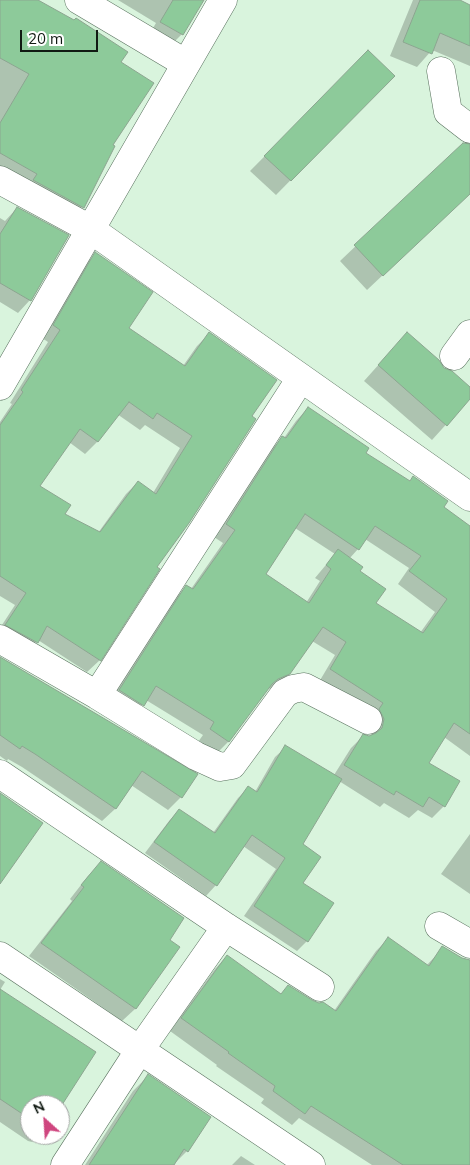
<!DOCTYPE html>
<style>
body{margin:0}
#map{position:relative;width:470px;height:1165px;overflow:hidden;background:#d9f4dd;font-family:Mulish,sans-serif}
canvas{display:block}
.north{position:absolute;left:20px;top:1095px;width:50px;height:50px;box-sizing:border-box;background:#fff;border:1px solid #a0a3a1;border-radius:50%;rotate:334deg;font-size:14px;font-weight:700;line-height:20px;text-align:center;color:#111a13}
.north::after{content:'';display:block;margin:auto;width:18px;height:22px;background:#cf467f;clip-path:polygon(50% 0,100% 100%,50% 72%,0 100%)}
.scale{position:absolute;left:20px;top:30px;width:78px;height:22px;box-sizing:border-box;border:2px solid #111a13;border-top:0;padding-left:6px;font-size:15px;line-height:18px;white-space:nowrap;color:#111a13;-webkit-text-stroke:4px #fff;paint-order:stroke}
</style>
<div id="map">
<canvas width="470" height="1165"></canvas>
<div class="north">N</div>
<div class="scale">20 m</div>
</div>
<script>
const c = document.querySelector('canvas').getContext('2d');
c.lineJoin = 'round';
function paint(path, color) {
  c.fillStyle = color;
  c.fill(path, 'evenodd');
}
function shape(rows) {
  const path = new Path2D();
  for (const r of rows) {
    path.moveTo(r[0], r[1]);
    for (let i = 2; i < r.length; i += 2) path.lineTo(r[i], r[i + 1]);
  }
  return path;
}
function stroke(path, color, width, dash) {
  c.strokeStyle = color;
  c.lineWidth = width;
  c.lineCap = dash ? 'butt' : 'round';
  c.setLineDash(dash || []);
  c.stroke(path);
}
paint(shape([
 [0,0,36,0,119,62,111,145,82,207,70,219,0,172],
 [118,0,203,0,182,34,169,47,149,35,156,23],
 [413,0,456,0,470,6,470,66,432,50,417,67,390,56],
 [368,52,393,76,276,195,250,171],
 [463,144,470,150,470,193,367,290,340,261],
 [17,208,67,236,30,300,18,313,0,302,0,218,5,221],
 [96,254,127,328,183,366,197,346,209,334,250,417,155,567,100,660,87,672,38,640,24,654,0,628,15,605,0,596,0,422,12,404,10,403,48,342,42,338,83,266],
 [117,414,140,430,145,425,180,448,153,493,138,482,126,494,98,533,64,514,39,486,69,442,85,454,97,442],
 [407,333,444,369,470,389,470,398,432,440,364,381],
 [308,408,364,453,470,527,470,756,444,737,427,763,444,806,432,818,418,810,409,818,384,803,380,807,339,781,301,844,301,883,307,941,297,951,244,916,276,869,243,846,216,885,206,896,145,853,169,821,179,810,213,833,238,798,248,788,255,792,275,757,286,747,334,775,351,748,363,736,371,736,372,732,319,682,335,655,312,641,289,673,276,686,266,690,228,742,216,754,198,742,203,735,146,700,131,717,107,703,174,599,187,586,191,589,223,543,214,537,270,450,283,437,284,438,296,421],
 [295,528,335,554,315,578,320,581,306,603,264,574],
 [365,539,409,568,398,584,435,612,420,633,375,603,358,571,349,559,358,549],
 [0,659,181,797,168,810,131,785,115,809,102,821,22,767,8,759,7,761,0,756],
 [470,834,470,894,441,874],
 [101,863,168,940,178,947,135,1009,122,1021,29,956,72,901,70,899,88,876],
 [388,939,426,966,443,948,462,959,470,961,470,1165,372,1165,299,1118,292,1125,261,1103,264,1099,216,1066,217,1065,170,1031,215,969,227,956,280,995,288,987,311,1001,334,1011,376,951],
 [0,979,5,982,0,990],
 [0,991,95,1052,60,1106,30,1105,30,1135,39,1135,32,1142,28,1141,0,1122],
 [148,1076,187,1151,173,1165,85,1165,133,1091],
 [241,1156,255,1165,232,1165]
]), '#0003');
const building = shape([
 [0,0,38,0,74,20,76,18,128,52,121,62,154,83,113,145,115,146,84,208,33,180,37,174,0,153,0,123,29,74,0,58,0,0],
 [173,0,204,0,183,35,160,22,173,0],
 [420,0,460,0,470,5,470,46,440,33,432,54,403,42,420,0],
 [368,50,395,76,291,181,264,156,368,50],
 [463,143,470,144,470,194,383,276,354,245,463,143],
 [17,207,69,235,31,301,0,283,0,234,17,207],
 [95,252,153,292,129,328,185,366,209,332,277,380,252,416,256,419,189,523,157,567,160,569,101,661,47,626,38,643,5,625,26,593,0,576,0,425,23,392,21,390,60,330,53,325,95,252],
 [129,402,153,419,157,413,192,436,156,494,138,481,100,532,65,514,71,505,40,486,80,429,98,442,129,402],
 [407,332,439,360,444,368,452,371,470,387,470,399,447,426,378,365,407,332],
 [308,407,369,448,366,453,410,481,413,476,448,501,444,507,470,526,470,734,454,723,429,763,460,781,445,807,429,797,423,807,396,791,394,795,344,765,363,734,369,736,376,733,382,728,384,719,379,709,383,703,330,669,346,642,323,627,290,674,278,679,272,684,229,742,210,729,214,722,156,686,144,706,119,690,186,585,193,589,235,530,226,524,282,436,286,438,308,407],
 [305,514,359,550,375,526,421,556,409,571,447,599,423,633,376,603,386,589,360,571,363,567,338,549,326,565,331,569,309,603,266,574,305,514],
 [0,657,198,774,182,798,142,771,116,809,35,754,22,746,20,749,0,735,0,657],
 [285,745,342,779,303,844,321,857,303,883,334,903,308,942,254,906,285,858,252,835,217,886,154,842,179,809,215,833,248,786,257,792,285,745],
 [0,793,43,823,0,884,0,793],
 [101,861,184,918,170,940,180,947,136,1009,41,943,84,887,81,885,101,861],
 [388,937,429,966,442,946,462,958,470,960,470,1165,403,1165,311,1106,305,1114,273,1091,275,1086,228,1053,229,1052,181,1018,227,955,281,994,288,985,312,1000,319,1003,323,1002,336,1011,388,937],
 [0,989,96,1052,60,1108,60,1102,58,1105,30,1105,30,1119,0,1099,0,989],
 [148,1074,211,1117,188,1152,184,1149,174,1165,89,1165,148,1074]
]);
paint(building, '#8dca9a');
stroke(building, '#8ca590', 1);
const minor = shape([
 [79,0,185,63],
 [441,71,448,112,470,129],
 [0,180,90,229,470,497],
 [454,356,470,334],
 [0,386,223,0],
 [0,639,97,695,196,756,220,767,232,765,285,693,293,689,304,687,368,720],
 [97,695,301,378],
 [0,774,226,927,320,987],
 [439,926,470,944],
 [0,956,311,1165],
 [65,1165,139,1051,226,927]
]);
stroke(minor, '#59715e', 29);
stroke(minor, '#fff', 28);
</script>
